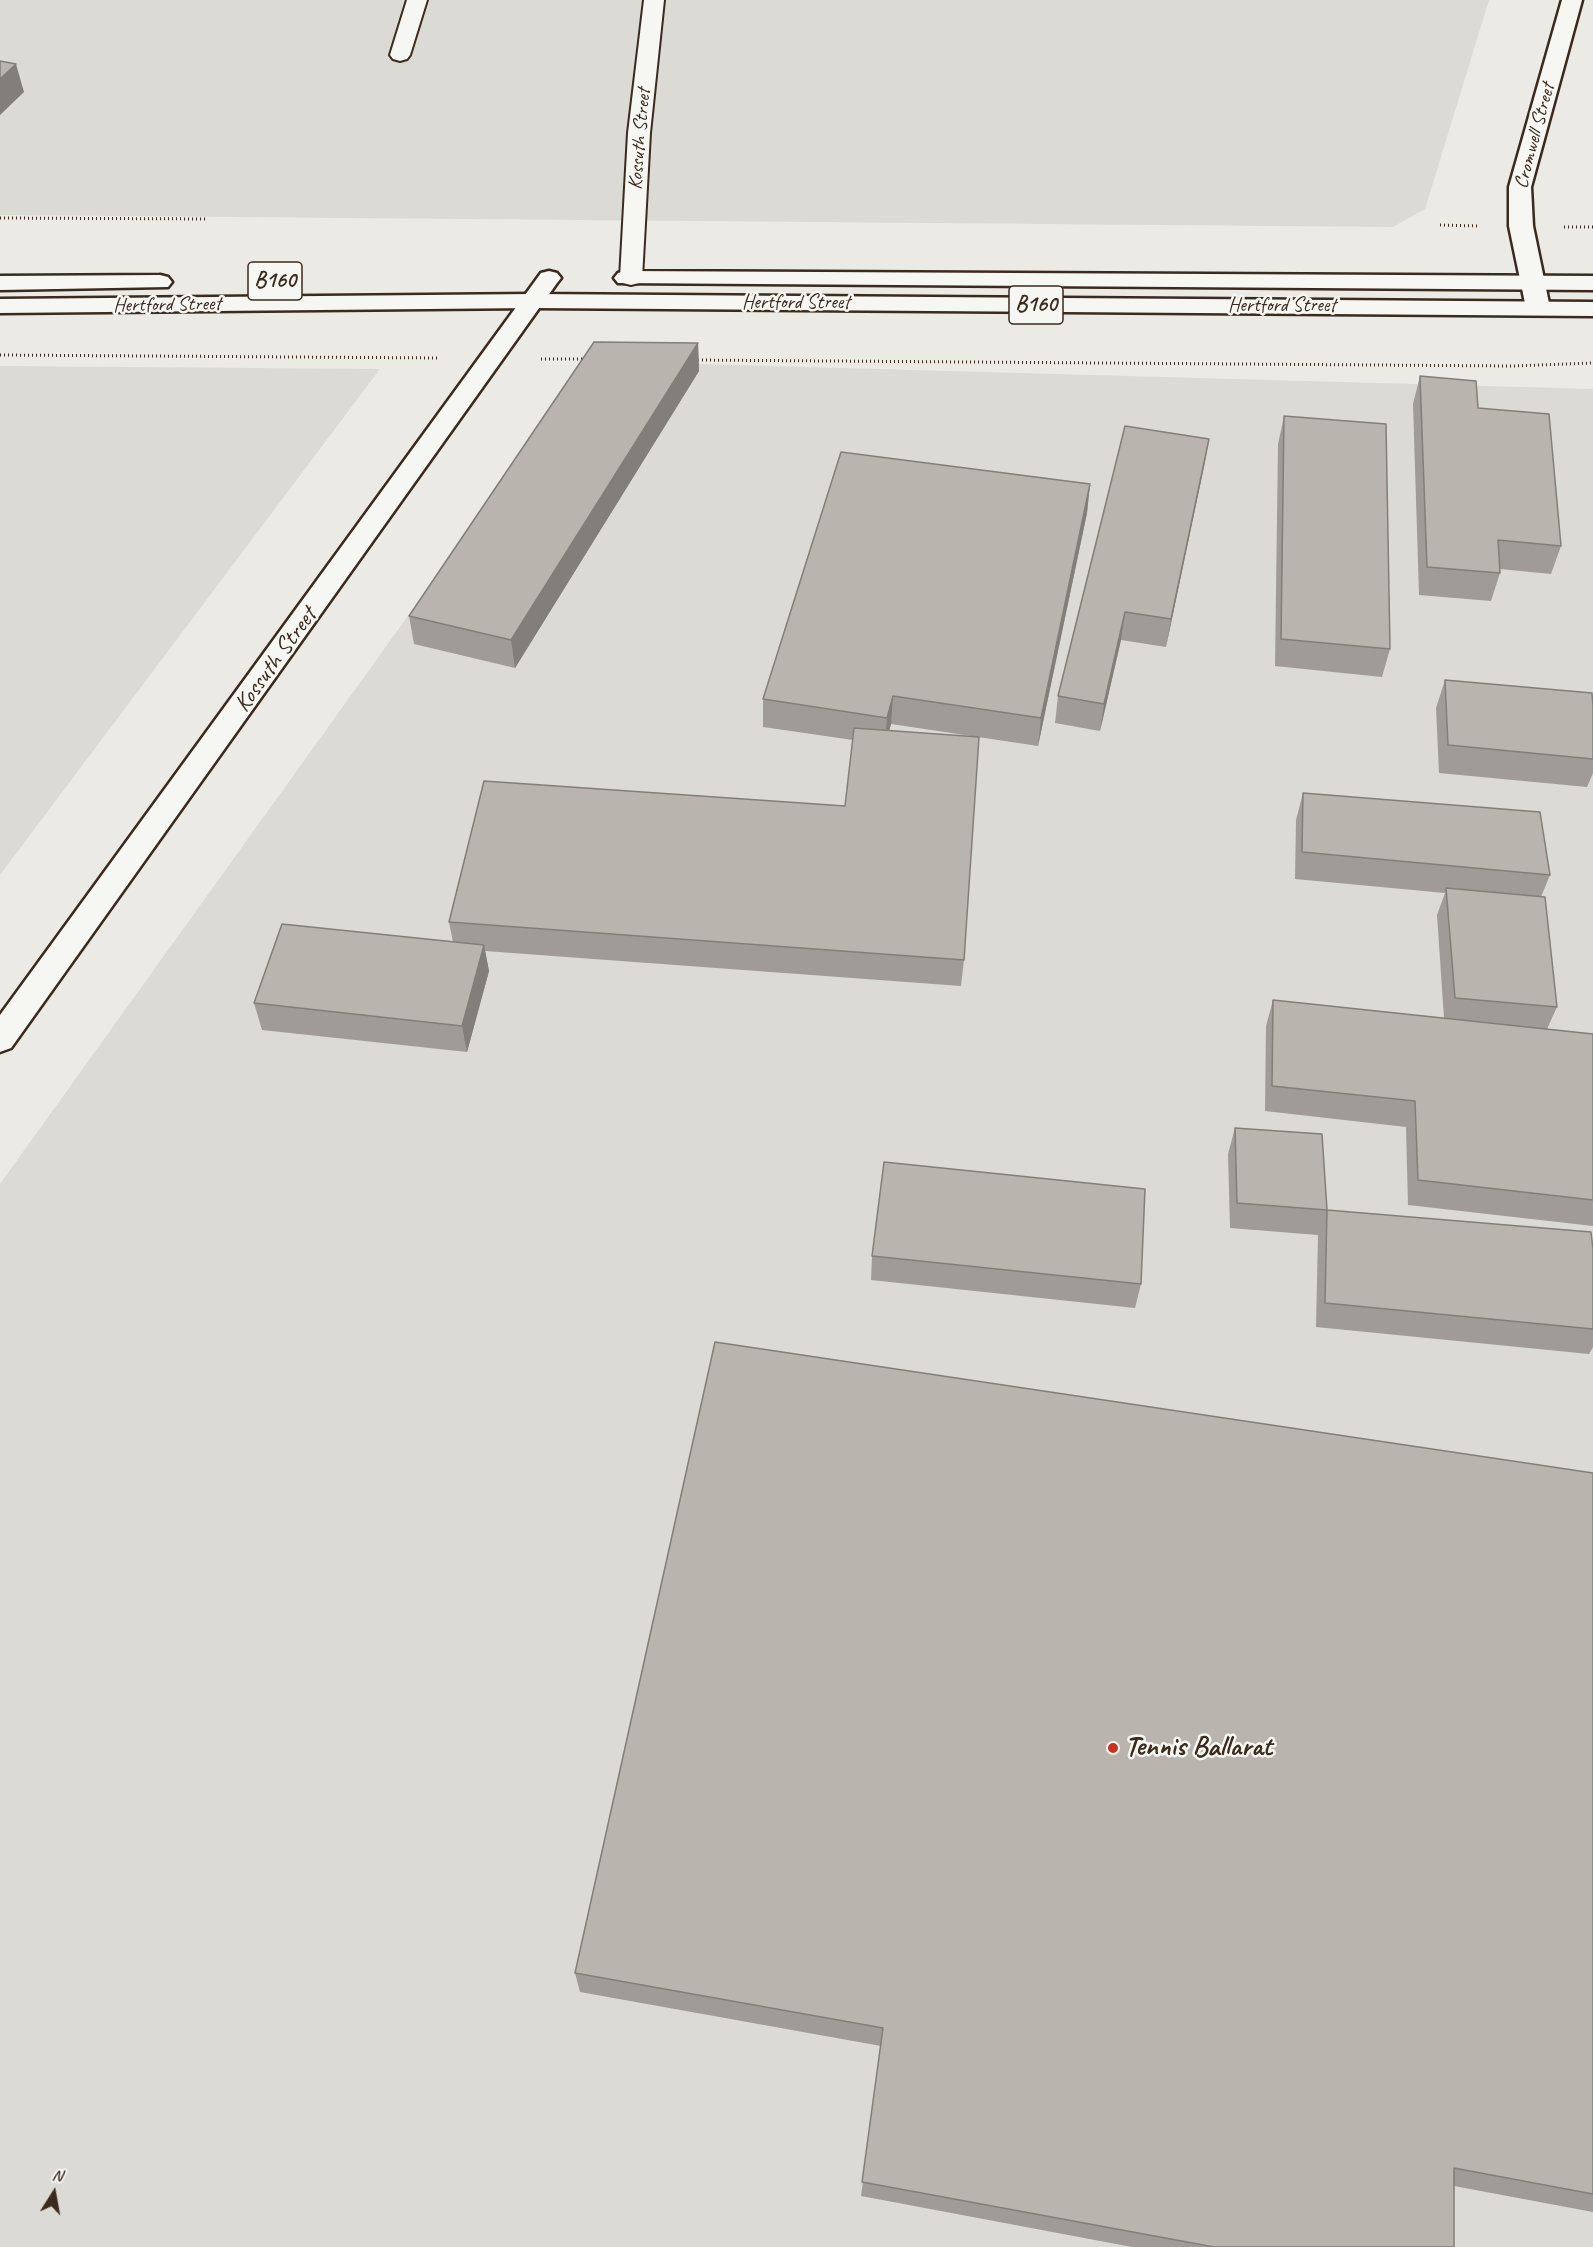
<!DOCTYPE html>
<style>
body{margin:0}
#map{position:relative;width:1593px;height:2247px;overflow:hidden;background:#ebeae5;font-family:Caveat,sans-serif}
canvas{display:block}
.north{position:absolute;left:24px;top:2163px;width:60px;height:60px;-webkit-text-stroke:4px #f6f6f2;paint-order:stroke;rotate:11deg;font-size:16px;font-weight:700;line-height:24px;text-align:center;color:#3b2a1e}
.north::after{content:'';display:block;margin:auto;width:21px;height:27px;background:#3b2a1e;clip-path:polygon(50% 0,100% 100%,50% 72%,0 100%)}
</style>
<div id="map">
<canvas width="1593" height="2247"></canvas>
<div class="north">N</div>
</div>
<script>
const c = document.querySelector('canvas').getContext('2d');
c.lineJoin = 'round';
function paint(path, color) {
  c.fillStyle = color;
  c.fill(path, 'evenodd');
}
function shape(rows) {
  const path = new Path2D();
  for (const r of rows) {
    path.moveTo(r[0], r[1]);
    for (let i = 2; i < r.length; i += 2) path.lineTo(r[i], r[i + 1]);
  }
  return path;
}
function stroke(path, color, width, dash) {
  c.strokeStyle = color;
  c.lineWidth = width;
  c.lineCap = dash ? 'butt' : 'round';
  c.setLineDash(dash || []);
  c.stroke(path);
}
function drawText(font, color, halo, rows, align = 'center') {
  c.font = font + ' Caveat,sans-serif';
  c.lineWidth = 5;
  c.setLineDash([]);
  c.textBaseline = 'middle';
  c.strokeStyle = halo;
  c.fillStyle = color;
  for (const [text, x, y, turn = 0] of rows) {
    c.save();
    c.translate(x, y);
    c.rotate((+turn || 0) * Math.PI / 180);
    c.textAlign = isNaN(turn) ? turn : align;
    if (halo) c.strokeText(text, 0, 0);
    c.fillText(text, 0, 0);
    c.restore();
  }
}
paint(shape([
 [0,0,1489,0,1425,209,1393,227,0,215],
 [591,361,1593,389,1593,2247,0,2247,0,1184],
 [0,366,380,369,0,875]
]), '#dcdad4');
const lane = shape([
 [407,0,427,0,410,55,407,59,400,61,393,59,390,55,407,0],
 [644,0,664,0,650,133,642,278,639,283,631,285,623,283,620,278,628,133,644,0]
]);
const street = shape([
 [1562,0,1582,0,1531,187,1533,226,1550,308,1547,313,1538,315,1529,313,1526,308,1509,226,1509,187,1562,0],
 [549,271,557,273,561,278,557,283,11,1048,0,1052,0,1015,541,273,549,271]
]);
const primary = shape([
 [626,271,1593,276,1593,290,618,283,614,278,618,273,626,271],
 [160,275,168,277,172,282,168,287,0,290,0,276,160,275],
 [534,294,1593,302,1593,316,534,308,0,313,0,299,534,294]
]);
stroke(lane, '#3b2a1e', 4);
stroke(street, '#3b2a1e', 5);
stroke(primary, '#3b2a1e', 5);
stroke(shape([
 [0,218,207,219],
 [1440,225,1478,226],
 [1564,227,1593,227],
 [0,355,440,358],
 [541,359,587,359],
 [694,360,1512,366,1593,363]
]), '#3b2a1e', 3, [1, 3]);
paint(lane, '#f6f6f2');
paint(street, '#f6f6f2');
paint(primary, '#f6f6f2');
paint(shape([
 [698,343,699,371,515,668,414,644,409,616],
 [1420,376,1478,408,1561,546,1551,574,1500,569,1500,573,1491,601,1419,595,1413,404],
 [1284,416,1390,649,1382,677,1275,666,1278,444],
 [1209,439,1166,647,1121,640,1100,731,1055,723,1058,696],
 [1090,484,1087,513,1038,746,891,724,889,731,964,960,961,986,485,951,489,971,467,1052,262,1030,254,1003,453,942,449,922,845,806,853,740,763,727,763,699],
 [1445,680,1593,707,1593,773,1587,787,1439,773,1436,708],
 [1303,793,1550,875,1541,897,1557,1007,1547,1029,1593,1034,1593,1226,1408,1205,1406,1127,1265,1111,1266,1026,1273,1000,1444,1018,1437,915,1445,893,1295,879,1296,820],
 [1235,1128,1327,1210,1318,1235,1230,1228,1228,1154],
 [1327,1210,1593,1249,1593,1347,1589,1354,1316,1327,1318,1235],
 [872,1256,1141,1284,1135,1308,871,1280],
 [1593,1473,1593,2212,1454,2186,1454,2247,1132,2247,861,2196,881,2046,580,1992,575,1973]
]), '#a09b96');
paint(shape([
 [16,64,24,92,0,115,0,79],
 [698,343,699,371,515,668,511,640],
 [1209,439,1204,467,1166,647,1171,619],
 [1090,484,1087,513,1038,746,1041,718],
 [1125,612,1121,640,1100,731,1104,704],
 [893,696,891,724,885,745,887,718],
 [484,945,489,971,467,1052,462,1026]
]), '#827e7a');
const building = shape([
 [0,61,16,64,0,79,0,61],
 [594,342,698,343,511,640,409,616,594,342],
 [1420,376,1476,381,1478,408,1549,414,1561,546,1498,540,1500,573,1427,567,1420,376],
 [1284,416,1386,424,1390,649,1281,639,1284,416],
 [1125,426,1209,439,1171,619,1125,612,1104,704,1058,696,1125,426],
 [841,452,1090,484,1041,718,893,696,887,718,763,699,841,452],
 [1445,680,1592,693,1593,707,1593,759,1448,745,1445,680],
 [854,728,979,737,964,960,449,922,484,781,845,806,854,728],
 [1303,793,1540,812,1550,875,1302,852,1303,793],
 [1446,888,1545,897,1557,1007,1455,998,1446,888],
 [282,924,484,945,462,1026,254,1003,282,924],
 [1273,1000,1593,1034,1593,1200,1418,1180,1415,1101,1272,1086,1273,1000],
 [1235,1128,1322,1134,1327,1210,1237,1203,1235,1128],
 [884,1162,1145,1189,1141,1284,872,1256,884,1162],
 [1327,1210,1591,1232,1593,1249,1593,1329,1325,1303,1327,1210],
 [715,1342,1593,1473,1593,2194,1454,2168,1454,2247,1214,2247,862,2182,883,2028,575,1973,715,1342]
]);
paint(building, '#bab4ae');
stroke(building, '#827e7a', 1.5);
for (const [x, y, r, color] of [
 [1113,1748,6,"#c8321e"]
]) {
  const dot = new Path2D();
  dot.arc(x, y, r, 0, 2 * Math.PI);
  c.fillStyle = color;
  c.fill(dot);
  stroke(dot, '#f6f6f2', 2);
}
drawText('20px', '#3b2a1e', '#f6f6f2', [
 ["Cromwell Street",1535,136,-75],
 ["Kossuth Street",640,139,-85],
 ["Hertford Street",796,303],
 ["Hertford Street",167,305,-1],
 ["Hertford Street",1282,306]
]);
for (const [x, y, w] of [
 [275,281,54],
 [1036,305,54]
]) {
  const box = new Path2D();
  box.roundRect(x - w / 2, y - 19, w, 38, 4.5);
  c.fillStyle = '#f6f6f2';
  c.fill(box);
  stroke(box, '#3b2a1e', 1.5);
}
drawText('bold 22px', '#3b2a1e', null, [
 ["B160",275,281],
 ["B160",1036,305]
]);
drawText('24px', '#3b2a1e', '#f6f6f2', [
 ["Kossuth Street",276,660,-54]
]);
drawText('bold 28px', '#3b2a1e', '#f6f6f2', [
 ["Tennis Ballarat",1125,1748]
], 'left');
</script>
